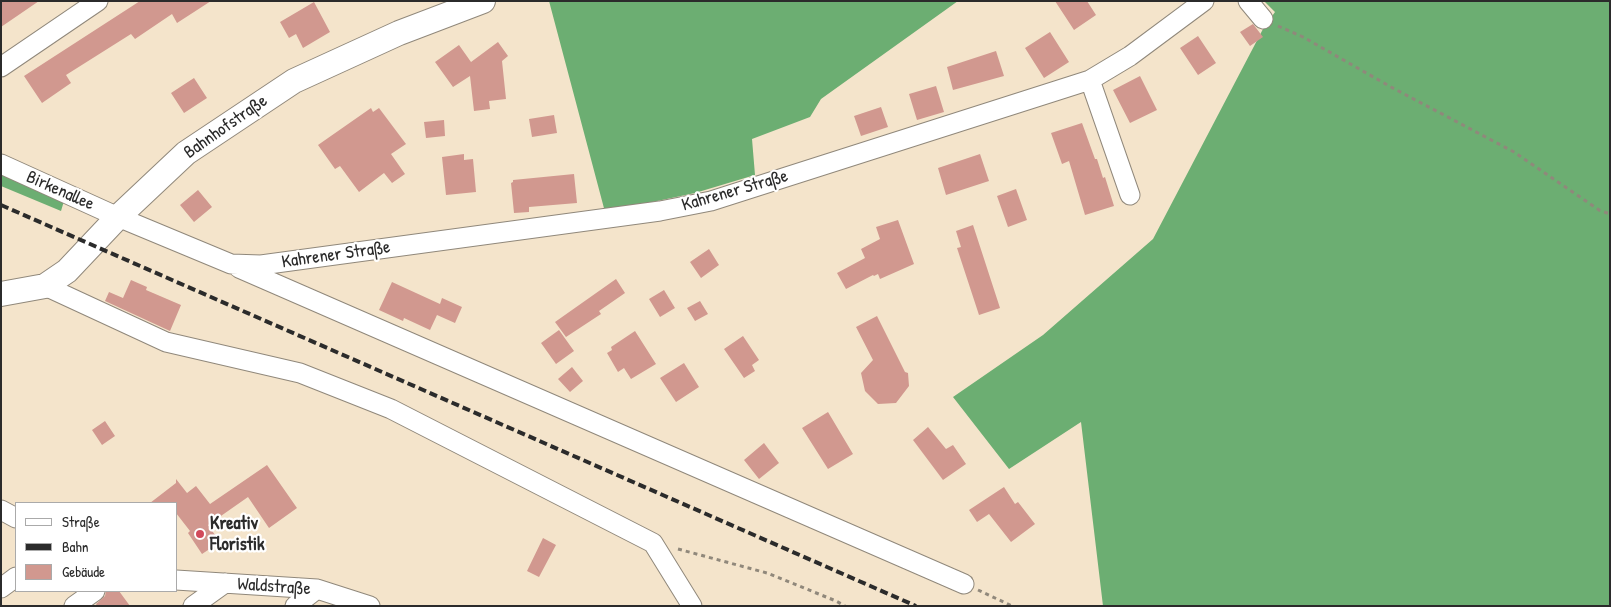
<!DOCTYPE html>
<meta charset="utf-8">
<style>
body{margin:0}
#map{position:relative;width:1611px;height:607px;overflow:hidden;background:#f4e4cb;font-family:"Patrick Hand",sans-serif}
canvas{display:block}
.frame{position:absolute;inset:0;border:2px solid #2b2b2b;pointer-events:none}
.legend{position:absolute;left:15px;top:502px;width:162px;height:90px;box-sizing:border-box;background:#fff;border:1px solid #aaa;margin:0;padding:6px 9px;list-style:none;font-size:15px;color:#2b2b2b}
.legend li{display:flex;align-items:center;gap:10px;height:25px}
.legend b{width:25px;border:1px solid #aaa}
</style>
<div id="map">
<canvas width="1611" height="607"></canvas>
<div class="frame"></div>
<ul class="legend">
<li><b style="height:6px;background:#fff"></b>Straße</li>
<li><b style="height:6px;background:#2b2b2b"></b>Bahn</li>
<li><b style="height:14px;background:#d1988f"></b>Gebäude</li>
</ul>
</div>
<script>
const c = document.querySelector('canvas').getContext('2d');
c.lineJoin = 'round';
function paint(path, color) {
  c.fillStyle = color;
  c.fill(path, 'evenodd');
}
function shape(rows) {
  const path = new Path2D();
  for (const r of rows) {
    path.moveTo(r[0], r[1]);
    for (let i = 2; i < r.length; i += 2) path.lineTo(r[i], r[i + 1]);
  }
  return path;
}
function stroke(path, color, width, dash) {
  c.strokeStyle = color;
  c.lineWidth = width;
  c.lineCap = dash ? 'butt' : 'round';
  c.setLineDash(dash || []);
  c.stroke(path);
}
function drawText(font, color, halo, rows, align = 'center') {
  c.font = font + ' "Patrick Hand",sans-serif';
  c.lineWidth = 4.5;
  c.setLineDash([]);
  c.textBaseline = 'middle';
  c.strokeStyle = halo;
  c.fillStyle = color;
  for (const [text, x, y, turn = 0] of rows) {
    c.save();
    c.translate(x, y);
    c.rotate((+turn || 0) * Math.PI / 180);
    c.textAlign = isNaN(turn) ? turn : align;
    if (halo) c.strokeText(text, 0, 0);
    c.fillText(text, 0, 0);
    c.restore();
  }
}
paint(shape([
 [549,1,958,1,821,99,810,117,752,139,755,175,695,193,605,212],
 [1264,1,1610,1,1610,606,1103,606,1081,422,1009,469,953,397,1043,335,1153,239,1263,29,1275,12],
 [1,172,64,201,61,211,1,186]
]), '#6cae72');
paint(shape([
 [1,1,39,1,1,27],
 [140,1,211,1,177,23,172,14,135,39,131,34,66,75,71,83,42,103,24,76],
 [1055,1,1087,1,1096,15,1074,30],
 [314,2,330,32,303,48,296,34,289,38,280,22],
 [1253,24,1263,37,1250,46,1240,32],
 [1050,32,1069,62,1044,78,1025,48],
 [1198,36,1216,63,1198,75,1180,48],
 [498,42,508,56,502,61,506,99,489,101,490,109,474,111,470,76,453,87,435,62,459,45,471,62],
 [996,51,1004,76,953,90,947,67],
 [1140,76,1157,110,1130,123,1113,90],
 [194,78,207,98,184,113,171,93],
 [936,86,944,112,917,120,909,94],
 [881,107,888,127,861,136,854,116],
 [371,108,373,112,379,108,406,144,391,154,405,174,392,183,384,173,359,192,340,166,335,169,318,145],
 [554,115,557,133,532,137,529,119],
 [444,120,445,136,426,138,424,122],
 [1082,123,1095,159,1097,159,1103,178,1105,177,1114,206,1085,215,1069,161,1062,164,1051,133],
 [464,154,464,160,473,159,476,192,446,195,442,157],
 [980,154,989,181,946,195,938,168],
 [574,174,577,203,529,207,529,212,514,213,511,183,513,182,513,180],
 [1016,189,1027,220,1008,227,997,196],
 [198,190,212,207,194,222,180,205],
 [898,220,914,264,880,279,878,274,874,276,873,275,846,289,837,273,865,258,861,249,880,239,876,227],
 [973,225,1000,308,979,315,957,248,961,247,956,231],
 [709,249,719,265,701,278,690,262],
 [616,279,625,293,599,311,601,314,566,337,555,322],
 [131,280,147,287,146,290,181,305,170,331,105,301,109,292,123,298],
 [392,282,440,304,442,298,462,307,455,323,437,315,430,330,404,318,403,321,379,310],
 [664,290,675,308,660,317,649,299],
 [700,301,708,314,695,321,687,308],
 [877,316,905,372,908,373,909,386,896,403,878,404,865,391,861,373,873,360,856,327],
 [559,330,574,351,556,364,541,343],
 [635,331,656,364,631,379,624,368,618,372,607,353,612,350,611,347],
 [743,336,759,360,752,365,755,371,744,378,724,349],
 [684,363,699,387,676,402,660,378],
 [572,367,583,381,570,392,558,379],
 [828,412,853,454,828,469,802,428],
 [105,421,115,436,102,445,92,430],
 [928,427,946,449,953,445,966,464,943,480,913,440],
 [764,443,779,463,759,479,744,460],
 [267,465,297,508,269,528,248,497,208,525,220,542,202,554,188,533,190,531,176,513,176,503,150,503,176,483,176,479,187,493,196,486,210,504],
 [1004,487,1015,504,1018,502,1035,524,1011,542,989,514,977,522,969,510],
 [543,538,556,545,539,577,527,571],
 [106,591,119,591,130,606,97,606,96,604,105,596]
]), '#d1988f');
const minor = shape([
 [1248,1,1263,19],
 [1,67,98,1],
 [1090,80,1130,195],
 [1,164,118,217,231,264,261,265,660,211,711,201,1090,80,1130,56,1204,1],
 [239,268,964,584],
 [45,286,166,342,300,373,391,409,653,543,692,606],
 [1,510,16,518],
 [176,580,317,589,370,606],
 [1,588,16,577],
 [74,606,95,591],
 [193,606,225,583],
 [295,606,317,589]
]);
const major = shape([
 [1,294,45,286,67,271,118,217,186,153,294,81,399,33,483,1]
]);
stroke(minor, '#90887b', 21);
stroke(major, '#90887b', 26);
stroke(shape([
 [1278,26,1303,37,1391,87,1514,152,1599,210,1610,214],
 [678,549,767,573,836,601,845,606],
 [978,590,1012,606]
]), '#90887b', 3, [4, 4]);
stroke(minor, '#fff', 19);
stroke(major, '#fff', 24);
stroke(shape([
 [1,205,916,606]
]), '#2b2b2b', 4, [8, 4]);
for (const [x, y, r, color] of [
 [200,534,5,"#d1495b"]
]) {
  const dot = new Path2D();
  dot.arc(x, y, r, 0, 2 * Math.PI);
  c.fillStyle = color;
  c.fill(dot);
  stroke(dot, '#fff', 2);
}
drawText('18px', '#2b2b2b', '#fff', [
 ["Bahnhofstraße",226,127,-35],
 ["Birkenallee",60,191,24],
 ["Kahrener Straße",735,191,-16],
 ["Kahrener Straße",336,255,-8],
 ["Waldstraße",274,587,4]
]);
drawText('bold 18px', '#2b2b2b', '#fff', [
 ["Kreativ",210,524],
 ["Floristik",210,545]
], 'left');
</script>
